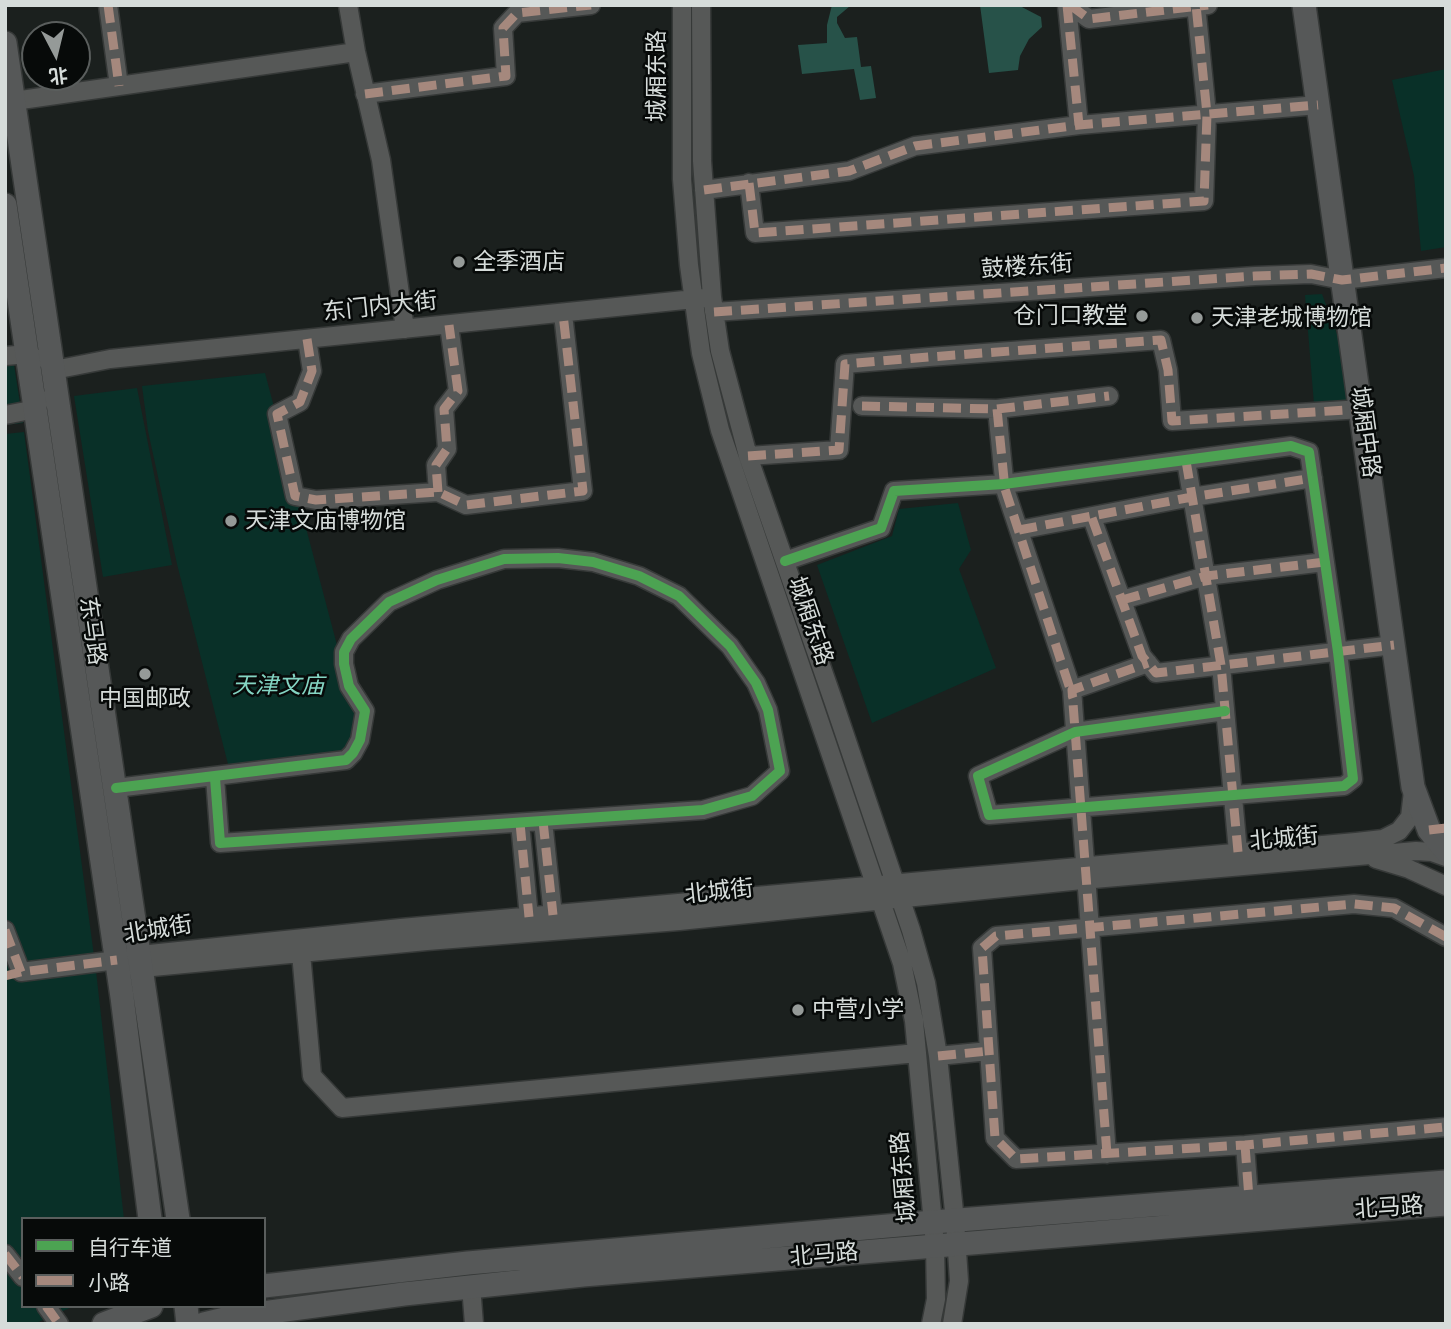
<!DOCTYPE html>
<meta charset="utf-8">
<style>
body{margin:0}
#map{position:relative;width:1451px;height:1329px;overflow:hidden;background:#1b201e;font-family:"Roboto Serif","Noto Sans SC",serif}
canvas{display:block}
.frame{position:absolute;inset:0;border:7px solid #d6dcda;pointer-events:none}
.legend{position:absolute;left:21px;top:1217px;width:245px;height:91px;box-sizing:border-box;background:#070a09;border:2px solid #5a5e5d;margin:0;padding:9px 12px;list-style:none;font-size:21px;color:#d6dcda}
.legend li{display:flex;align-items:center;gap:14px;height:35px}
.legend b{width:35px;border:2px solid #5a5e5d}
.north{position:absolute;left:21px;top:21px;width:70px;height:70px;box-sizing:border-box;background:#070a09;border:2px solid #5a5e5d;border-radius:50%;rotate:173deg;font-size:19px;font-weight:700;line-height:28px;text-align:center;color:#d6dcda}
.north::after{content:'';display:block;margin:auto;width:24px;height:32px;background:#959a98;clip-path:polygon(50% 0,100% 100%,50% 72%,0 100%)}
</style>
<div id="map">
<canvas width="1451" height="1329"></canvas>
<div class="frame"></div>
<ul class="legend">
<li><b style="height:9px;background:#4ca352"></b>自行车道</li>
<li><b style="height:9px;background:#a5887d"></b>小路</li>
</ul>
<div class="north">北</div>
</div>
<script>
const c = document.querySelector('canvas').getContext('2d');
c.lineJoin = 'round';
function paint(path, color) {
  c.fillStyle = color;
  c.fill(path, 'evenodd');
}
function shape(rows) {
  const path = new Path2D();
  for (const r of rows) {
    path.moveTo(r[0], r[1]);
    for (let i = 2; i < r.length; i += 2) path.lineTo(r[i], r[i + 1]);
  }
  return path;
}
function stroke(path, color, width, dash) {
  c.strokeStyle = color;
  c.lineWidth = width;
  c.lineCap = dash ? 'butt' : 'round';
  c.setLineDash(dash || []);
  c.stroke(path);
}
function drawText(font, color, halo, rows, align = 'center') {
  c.font = font + ' "Roboto Serif","Noto Sans SC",serif';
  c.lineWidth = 5;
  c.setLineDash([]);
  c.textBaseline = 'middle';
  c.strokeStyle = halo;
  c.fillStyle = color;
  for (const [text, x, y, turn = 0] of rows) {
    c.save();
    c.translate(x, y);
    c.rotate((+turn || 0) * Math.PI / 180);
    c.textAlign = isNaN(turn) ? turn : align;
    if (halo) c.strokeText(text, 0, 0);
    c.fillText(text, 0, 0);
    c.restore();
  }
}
paint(shape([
 [1446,69,1446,247,1421,251,1414,176,1392,80],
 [1322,294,1338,337,1349,401,1314,404,1305,295],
 [5,345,11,345,23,423,5,425],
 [265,373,360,732,343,758,230,772,177,564,148,431,142,386],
 [137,388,172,565,103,577,74,396],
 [24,432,96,971,124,1219,23,1219,23,1306,74,1306,34,1324,5,1324,5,434],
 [958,503,971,550,959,569,996,668,872,723,817,565,892,536,899,509]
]), '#093028');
paint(shape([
 [832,5,855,5,850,6,837,17,837,23,845,38,857,37,861,67,871,66,876,98,860,100,854,69,802,74,798,45,827,43,827,25],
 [980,5,1018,5,1041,17,1042,27,1029,39,1020,56,1018,70,989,73]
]), '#275249');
const minor = shape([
 [108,5,119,86],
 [348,5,356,52,381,160,405,329],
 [682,5,682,179,689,265,701,353,720,430,902,963,914,1021,935,1245,936,1299,931,1324],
 [701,5,702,161,712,297,720,351,748,456,833,700,911,930,926,983,938,1056,955,1221,959,1281,952,1324],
 [1067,5,1079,125],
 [1070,5,1089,19,1208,5],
 [365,94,506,76,503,28,517,13,591,5],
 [14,101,356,52],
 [749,183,755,233,1204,201,1207,114,1196,5],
 [704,190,849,171,915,146,1079,125,1318,105],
 [714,312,1255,276,1311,274,1342,280,1446,268],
 [307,339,312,371,300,402,277,414,295,496,316,500,438,492,466,505,583,491,563,314],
 [5,356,28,354,36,359],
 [54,370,110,359,704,298],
 [862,406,997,409,1109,396],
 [997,409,1005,489,1072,690,1073,702],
 [5,415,36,409,40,399],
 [748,456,839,450,845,364,929,357,1161,340,1168,370,1172,421,1362,409],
 [1186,461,1221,665,1238,852],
 [438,492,436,465,447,449,444,409,458,391,449,325],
 [1092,518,1142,656,1156,673,1394,645],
 [1019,530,1192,497,1313,478],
 [785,561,881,528,894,491,1004,484,1291,446,1309,452,1338,652,1353,779,1344,786,989,815,978,776,1075,732,1225,711],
 [1122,600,1206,576,1325,562],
 [116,788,346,760,353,753,360,740,365,711,349,686,344,664,344,652,351,639,389,602,437,580,504,559,558,558,593,562,639,576,679,596,730,646,756,683,768,710,780,771,752,796,703,810,220,843,215,778],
 [543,821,553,915],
 [520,823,529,917],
 [1376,859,1409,869,1446,886],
 [5,930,21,972,117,960,140,955,401,928,1356,842,1383,839,1399,831,1410,817,1413,791],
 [1446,937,1394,908,1354,904,996,936,982,948,995,1138,1016,1159,1245,1145,1446,1127],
 [301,953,312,1076,342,1108,917,1053],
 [130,965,142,968,427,941,679,921,1082,880,1416,851,1432,852,1446,857],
 [938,1056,989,1051],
 [1245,1145,1249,1198],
 [1107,1154,1072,690,1148,663],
 [5,1254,23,1277],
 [471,1286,474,1324],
 [46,1306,59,1324]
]);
const major = shape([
 [1304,5,1413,787,1429,830,1446,851],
 [5,43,178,1219],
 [5,205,122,997,150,1219],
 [264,1286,468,1263,933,1222,1446,1182],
 [186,1306,188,1324],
 [104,1324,151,1306],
 [204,1324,233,1317,404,1294,583,1275,1446,1204]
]);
stroke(minor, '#363938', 21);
stroke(major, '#363938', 26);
stroke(minor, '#565857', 18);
stroke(major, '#565858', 23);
stroke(shape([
 [108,5,119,86],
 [1067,5,1079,125],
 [1070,5,1089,19,1208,5],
 [365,94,506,76,503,28,517,13,591,5],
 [749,183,755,233,1204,201,1207,114,1196,5],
 [704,190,849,171,915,146,1079,125,1318,105],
 [714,312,1255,276,1311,274,1342,280,1446,268],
 [307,339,312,371,300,402,277,414,295,496,316,500,438,492,466,505,583,491,563,314],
 [862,406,997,409,1109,396],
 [997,409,1005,489,1073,698],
 [748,456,839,450,845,364,929,357,1161,340,1168,370,1172,421,1362,409],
 [1186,461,1221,665,1238,852],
 [438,492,436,465,447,449,444,409,458,391,449,325],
 [1092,518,1142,656,1156,673,1394,645],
 [1019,530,1192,497,1313,478],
 [1122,600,1206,576,1325,562],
 [543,821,553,915],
 [520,823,529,917],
 [1429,830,1446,828],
 [5,930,21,972,117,960],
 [1446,937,1394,908,1354,904,996,936,982,948,995,1138,1016,1159,1245,1145,1446,1127],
 [5,976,21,972],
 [938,1056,989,1051],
 [1245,1145,1249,1198],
 [1107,1154,1072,690,1148,663],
 [5,1254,23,1277],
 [46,1306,59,1324]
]), '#a5887d', 9, [18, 9]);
stroke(shape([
 [785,561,881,528,894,491,1004,484,1291,446,1309,452,1338,652,1353,779,1344,786,989,815,978,776,1075,732,1225,711],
 [116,788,346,760,353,753,360,740,365,711,349,686,344,664,344,652,351,639,389,602,437,580,504,559,558,558,593,562,639,576,679,596,730,646,756,683,768,710,780,771,752,796,703,810,220,843,215,778]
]), '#4ca352', 10);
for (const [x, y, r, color] of [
 [459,262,7,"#959a98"],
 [1142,316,7,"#959a98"],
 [1197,318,7,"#959a98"],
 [231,521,7,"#959a98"],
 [145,674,7,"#959a98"],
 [798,1010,7,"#959a98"]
]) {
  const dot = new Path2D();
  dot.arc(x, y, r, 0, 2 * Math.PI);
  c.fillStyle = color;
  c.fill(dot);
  stroke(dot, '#070a09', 2.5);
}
drawText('23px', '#d6dcda', '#070a09', [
 ["城厢东路",657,76,-90],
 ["鼓楼东街",1027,267,-4],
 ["东门内大街",380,307,-6],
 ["城厢中路",1365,432,82],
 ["城厢东路",810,621,71],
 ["东马路",92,631,82],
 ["北城街",1284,839,-5],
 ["北城街",719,892,-6],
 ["北城街",158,930,-9],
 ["城厢东路",904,1177,-95],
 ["北马路",1389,1208,-4],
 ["北马路",824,1255,-5]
]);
drawText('23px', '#d6dcda', '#070a09', [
 ["全季酒店",473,262],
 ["仓门口教堂",1128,316,"right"],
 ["天津老城博物馆",1211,318],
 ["天津文庙博物馆",245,521],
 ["中国邮政",145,699,"center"],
 ["中营小学",812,1010]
], 'left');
drawText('italic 23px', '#84d5c3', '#070a09', [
 ["天津文庙",278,686]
]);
</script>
